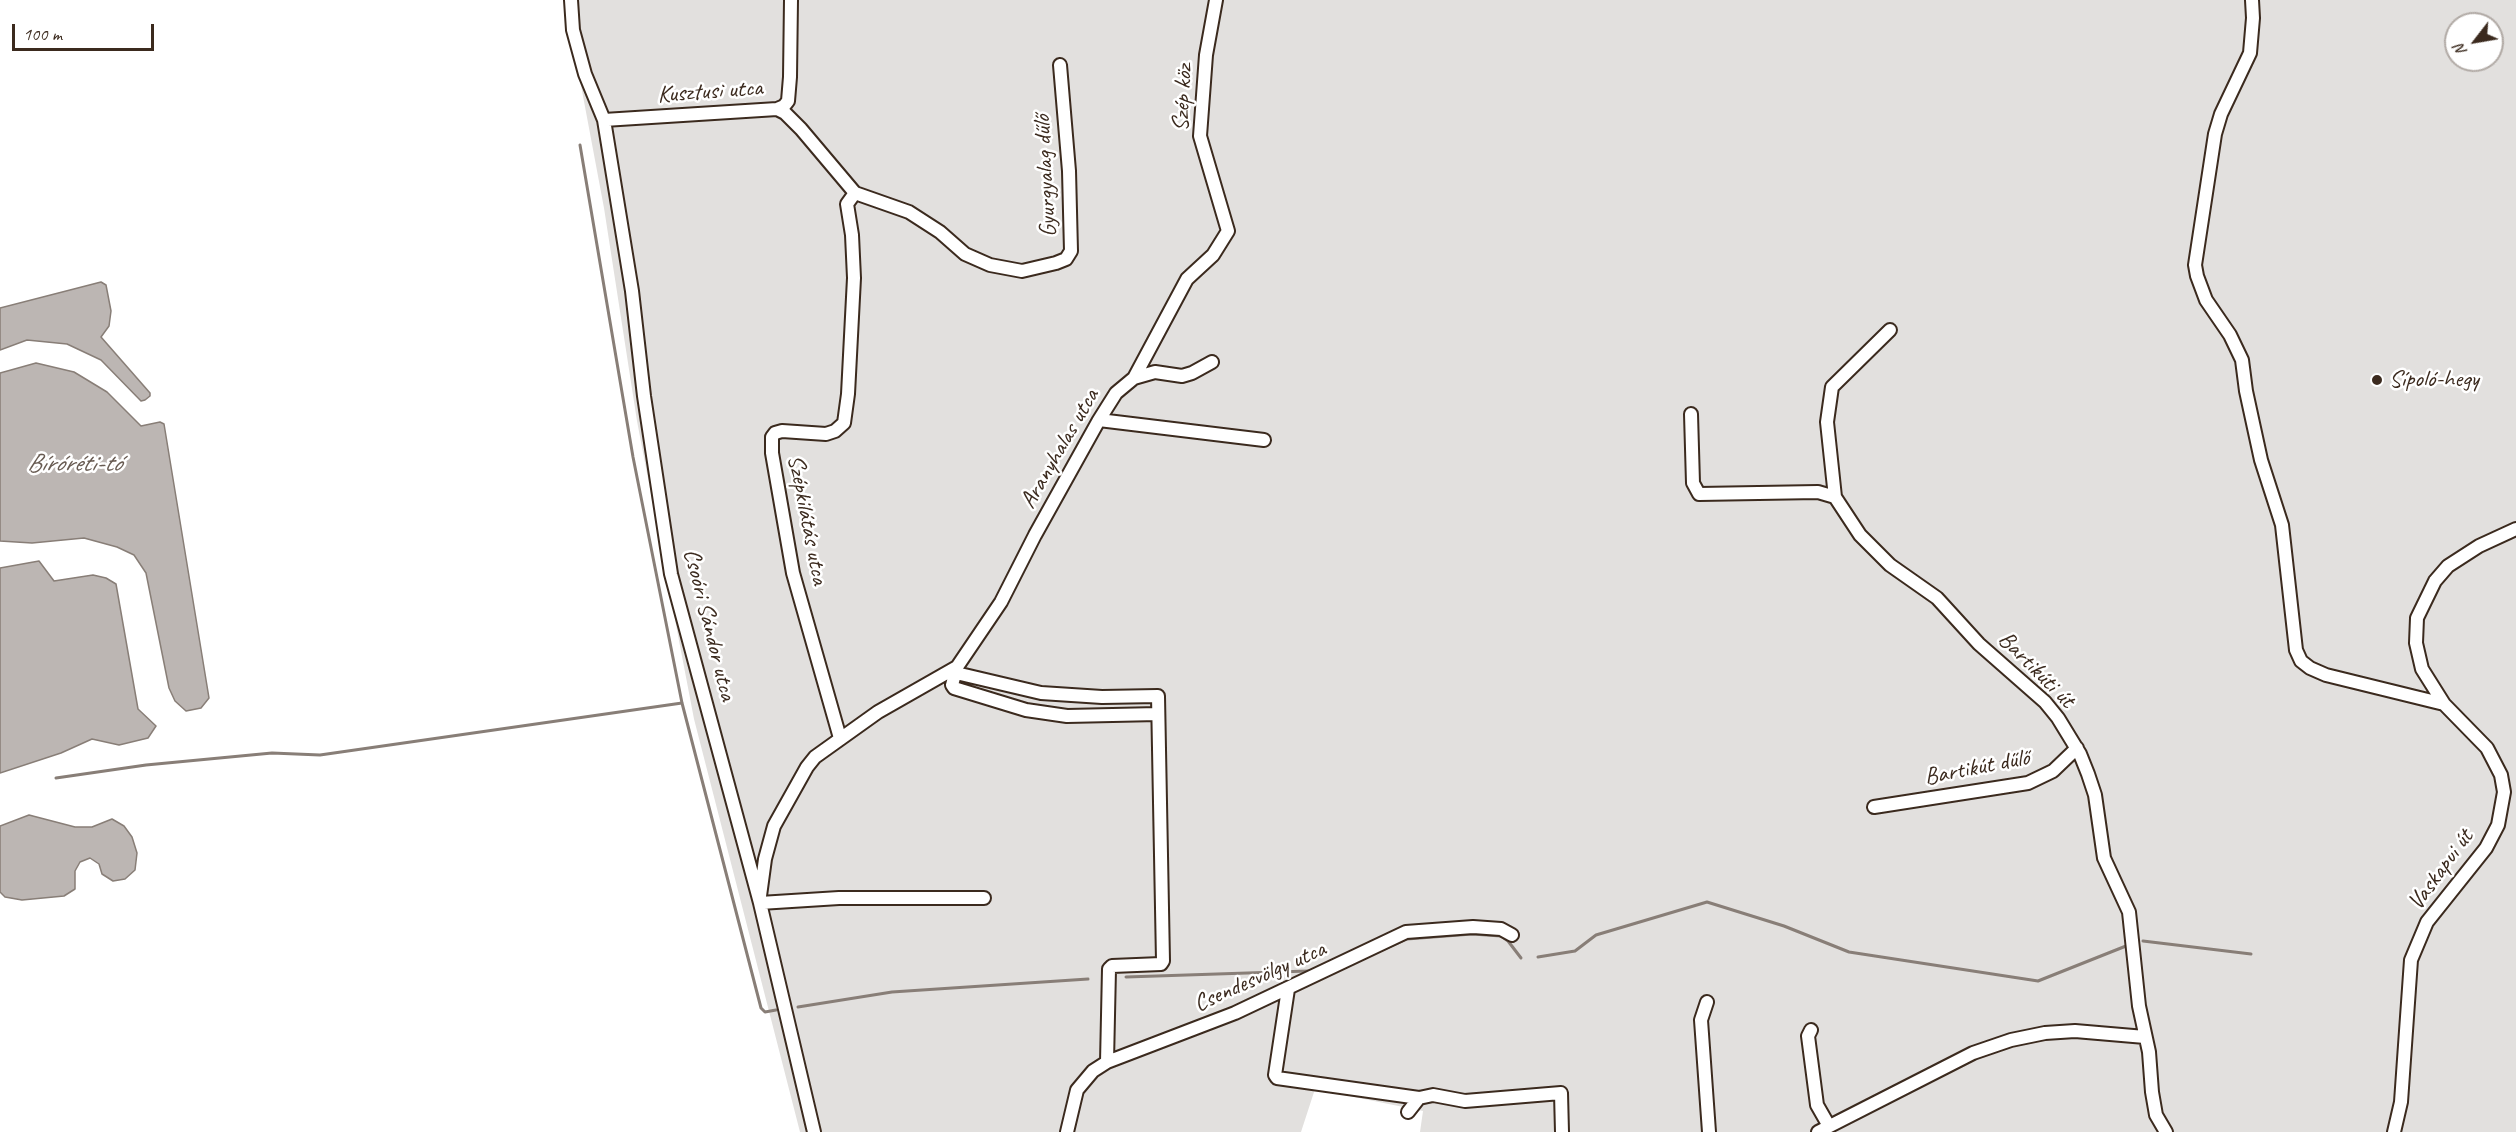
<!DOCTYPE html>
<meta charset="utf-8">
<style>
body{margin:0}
#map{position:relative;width:2516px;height:1132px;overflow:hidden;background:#fff;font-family:Caveat,sans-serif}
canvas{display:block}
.north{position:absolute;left:2444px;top:12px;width:60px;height:60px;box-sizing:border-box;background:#fff;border:2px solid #b1aaa5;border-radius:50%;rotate:239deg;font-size:16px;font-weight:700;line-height:24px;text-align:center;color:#3b2a1e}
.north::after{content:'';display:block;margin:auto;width:21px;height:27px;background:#3b2a1e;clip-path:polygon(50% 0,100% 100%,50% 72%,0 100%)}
.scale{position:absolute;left:12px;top:24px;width:142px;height:27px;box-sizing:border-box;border:3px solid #3b2a1e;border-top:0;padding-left:8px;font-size:18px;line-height:21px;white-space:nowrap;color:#3b2a1e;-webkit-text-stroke:4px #fff;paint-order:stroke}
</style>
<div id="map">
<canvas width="2516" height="1132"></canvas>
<div class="north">N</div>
<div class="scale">100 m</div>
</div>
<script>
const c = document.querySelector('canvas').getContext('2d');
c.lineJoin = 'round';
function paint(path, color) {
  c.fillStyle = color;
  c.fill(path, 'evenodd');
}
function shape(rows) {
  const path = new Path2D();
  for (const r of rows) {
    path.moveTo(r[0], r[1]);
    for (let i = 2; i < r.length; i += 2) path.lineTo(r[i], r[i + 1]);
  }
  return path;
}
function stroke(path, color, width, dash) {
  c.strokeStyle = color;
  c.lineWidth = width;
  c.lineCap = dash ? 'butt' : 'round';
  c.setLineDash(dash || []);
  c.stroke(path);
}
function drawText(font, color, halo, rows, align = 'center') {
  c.font = font + ' Caveat,sans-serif';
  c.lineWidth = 5;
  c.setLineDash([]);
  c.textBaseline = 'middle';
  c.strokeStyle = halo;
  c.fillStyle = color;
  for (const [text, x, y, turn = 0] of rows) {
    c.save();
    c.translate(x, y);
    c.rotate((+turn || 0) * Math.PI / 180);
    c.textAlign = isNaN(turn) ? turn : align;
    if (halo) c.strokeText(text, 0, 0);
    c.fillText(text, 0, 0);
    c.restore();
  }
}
paint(shape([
 [565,0,2516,0,2516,1132,1420,1132,1423,1111,1315,1089,1301,1132,800,1132,694,719,637,421,604,208],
 [2456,24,2492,24,2492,60,2456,60]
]), '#e2e0de');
const water = shape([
 [101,282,106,285,111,311,109,326,101,337,150,393,150,396,145,400,141,401,101,360,67,344,27,340,0,350,0,308,101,282],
 [36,363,74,372,107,392,141,426,160,422,164,424,209,698,201,708,186,711,175,701,169,688,146,573,134,555,117,547,84,538,32,543,0,541,0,373,36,363],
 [39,561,54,581,93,575,106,578,116,584,138,709,156,726,148,738,119,745,92,739,61,753,0,773,0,568,39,561],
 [29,815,75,827,92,827,112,819,124,826,132,837,137,853,135,870,125,879,113,881,102,874,99,864,90,858,80,862,75,871,75,889,64,896,22,900,5,897,0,892,0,826,29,815]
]);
paint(water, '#bcb6b3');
stroke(water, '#887e77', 1.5);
stroke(shape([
 [580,145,633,457,682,703,761,1008,765,1012,776,1010],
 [56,778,146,765,272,753,320,755,682,703],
 [2143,941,2251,954],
 [1380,951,1407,939,1472,934,1501,936,1508,941,1521,958],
 [1538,957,1575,951,1596,935,1707,902,1784,926,1849,952,2038,981,2126,946],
 [1126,977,1308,971],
 [798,1007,892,992,1088,979]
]), '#887e77', 3);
const street = shape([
 [571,0,573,30,585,74,604,120,632,291,644,396,671,574,760,903,814,1132],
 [2252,0,2253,18,2250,53,2221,114,2215,134,2195,265,2197,276,2206,300,2230,335,2242,360,2246,391,2261,460,2282,525,2296,650,2301,661,2310,668,2326,675,2444,704],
 [777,109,785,113,801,129,855,193,909,212,940,232,965,254,990,265,1022,271,1056,263,1066,259,1071,251,1069,171,1060,65],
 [604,120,777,109,784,106,788,101,790,77,791,0],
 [1134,378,1155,372,1182,376,1192,373,1212,362],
 [1691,414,1693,483,1699,494,1818,492,1835,497,1860,535,1890,565,1937,598,1979,644,2045,702,2058,718,2080,754,2088,774,2095,795,2104,858,2129,912,2139,1006,2149,1052,2152,1092,2156,1115,2166,1132],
 [1099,420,1264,440],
 [1835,497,1827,422,1832,387,1890,330],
 [957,667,952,685,954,688,1026,710,1067,716,1158,714],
 [956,673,1041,693,1102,697,1158,696,1163,961,1161,964,1112,966,1109,969,1107,1062],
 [840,738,793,573,772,453,772,437,775,433,782,431,826,434,835,431,844,423,848,394,854,278,852,235,847,204,855,193],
 [1874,807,2028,783,2053,771,2077,748],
 [760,896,765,859,774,826,807,767,815,757,878,712,957,667,1001,602,1035,535,1099,420,1116,393,1134,378,1187,279,1213,255,1228,231,1200,136,1206,55,1216,0],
 [760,903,839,898,984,898],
 [1288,989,1275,1075,1277,1078,1419,1098],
 [1707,1002,1701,1020,1709,1132],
 [1811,1030,1808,1036,1817,1105,1829,1126],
 [1408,1112,1419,1098,1433,1095,1465,1101,1561,1093,1562,1132],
 [1067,1132,1077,1090,1093,1071,1107,1062,1235,1013,1406,932,1473,927,1501,929,1512,935],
 [1818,1132,1973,1053,2011,1040,2045,1033,2075,1031,2145,1037],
 [2394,1132,2401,1102,2411,960,2427,922,2486,848,2498,825,2504,792,2501,775,2487,748,2444,704,2422,669,2416,643,2417,618,2435,581,2448,566,2479,546,2516,529]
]);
stroke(street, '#3b2a1e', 16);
stroke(street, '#fff', 12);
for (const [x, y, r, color] of [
 [2377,380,6,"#3b2a1e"]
]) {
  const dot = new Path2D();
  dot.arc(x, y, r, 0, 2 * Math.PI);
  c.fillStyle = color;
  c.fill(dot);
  stroke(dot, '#fff', 2);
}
drawText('24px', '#3b2a1e', '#fff', [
 ["Kusztusi utca",710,92,-4],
 ["Szép köz",1183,98,-87],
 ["Gyurgyalag dűlő",1046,176,-93],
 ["Aranyhalas utca",1060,449,-60],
 ["Szépkilátás utca",807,520,79],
 ["Csoóri Sándor utca",709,625,76],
 ["Bartikúti út",2036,670,45],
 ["Bartikút dűlő",1977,768,-11],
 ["Vaskapui út",2441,870,-54],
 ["Csendesvölgy utca",1260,977,-24]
]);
drawText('24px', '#3b2a1e', '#fff', [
 ["Sípoló-hegy",2389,380]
], 'left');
drawText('italic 26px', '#685b52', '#fff', [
 ["Bíróréti-tó",74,464]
]);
</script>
